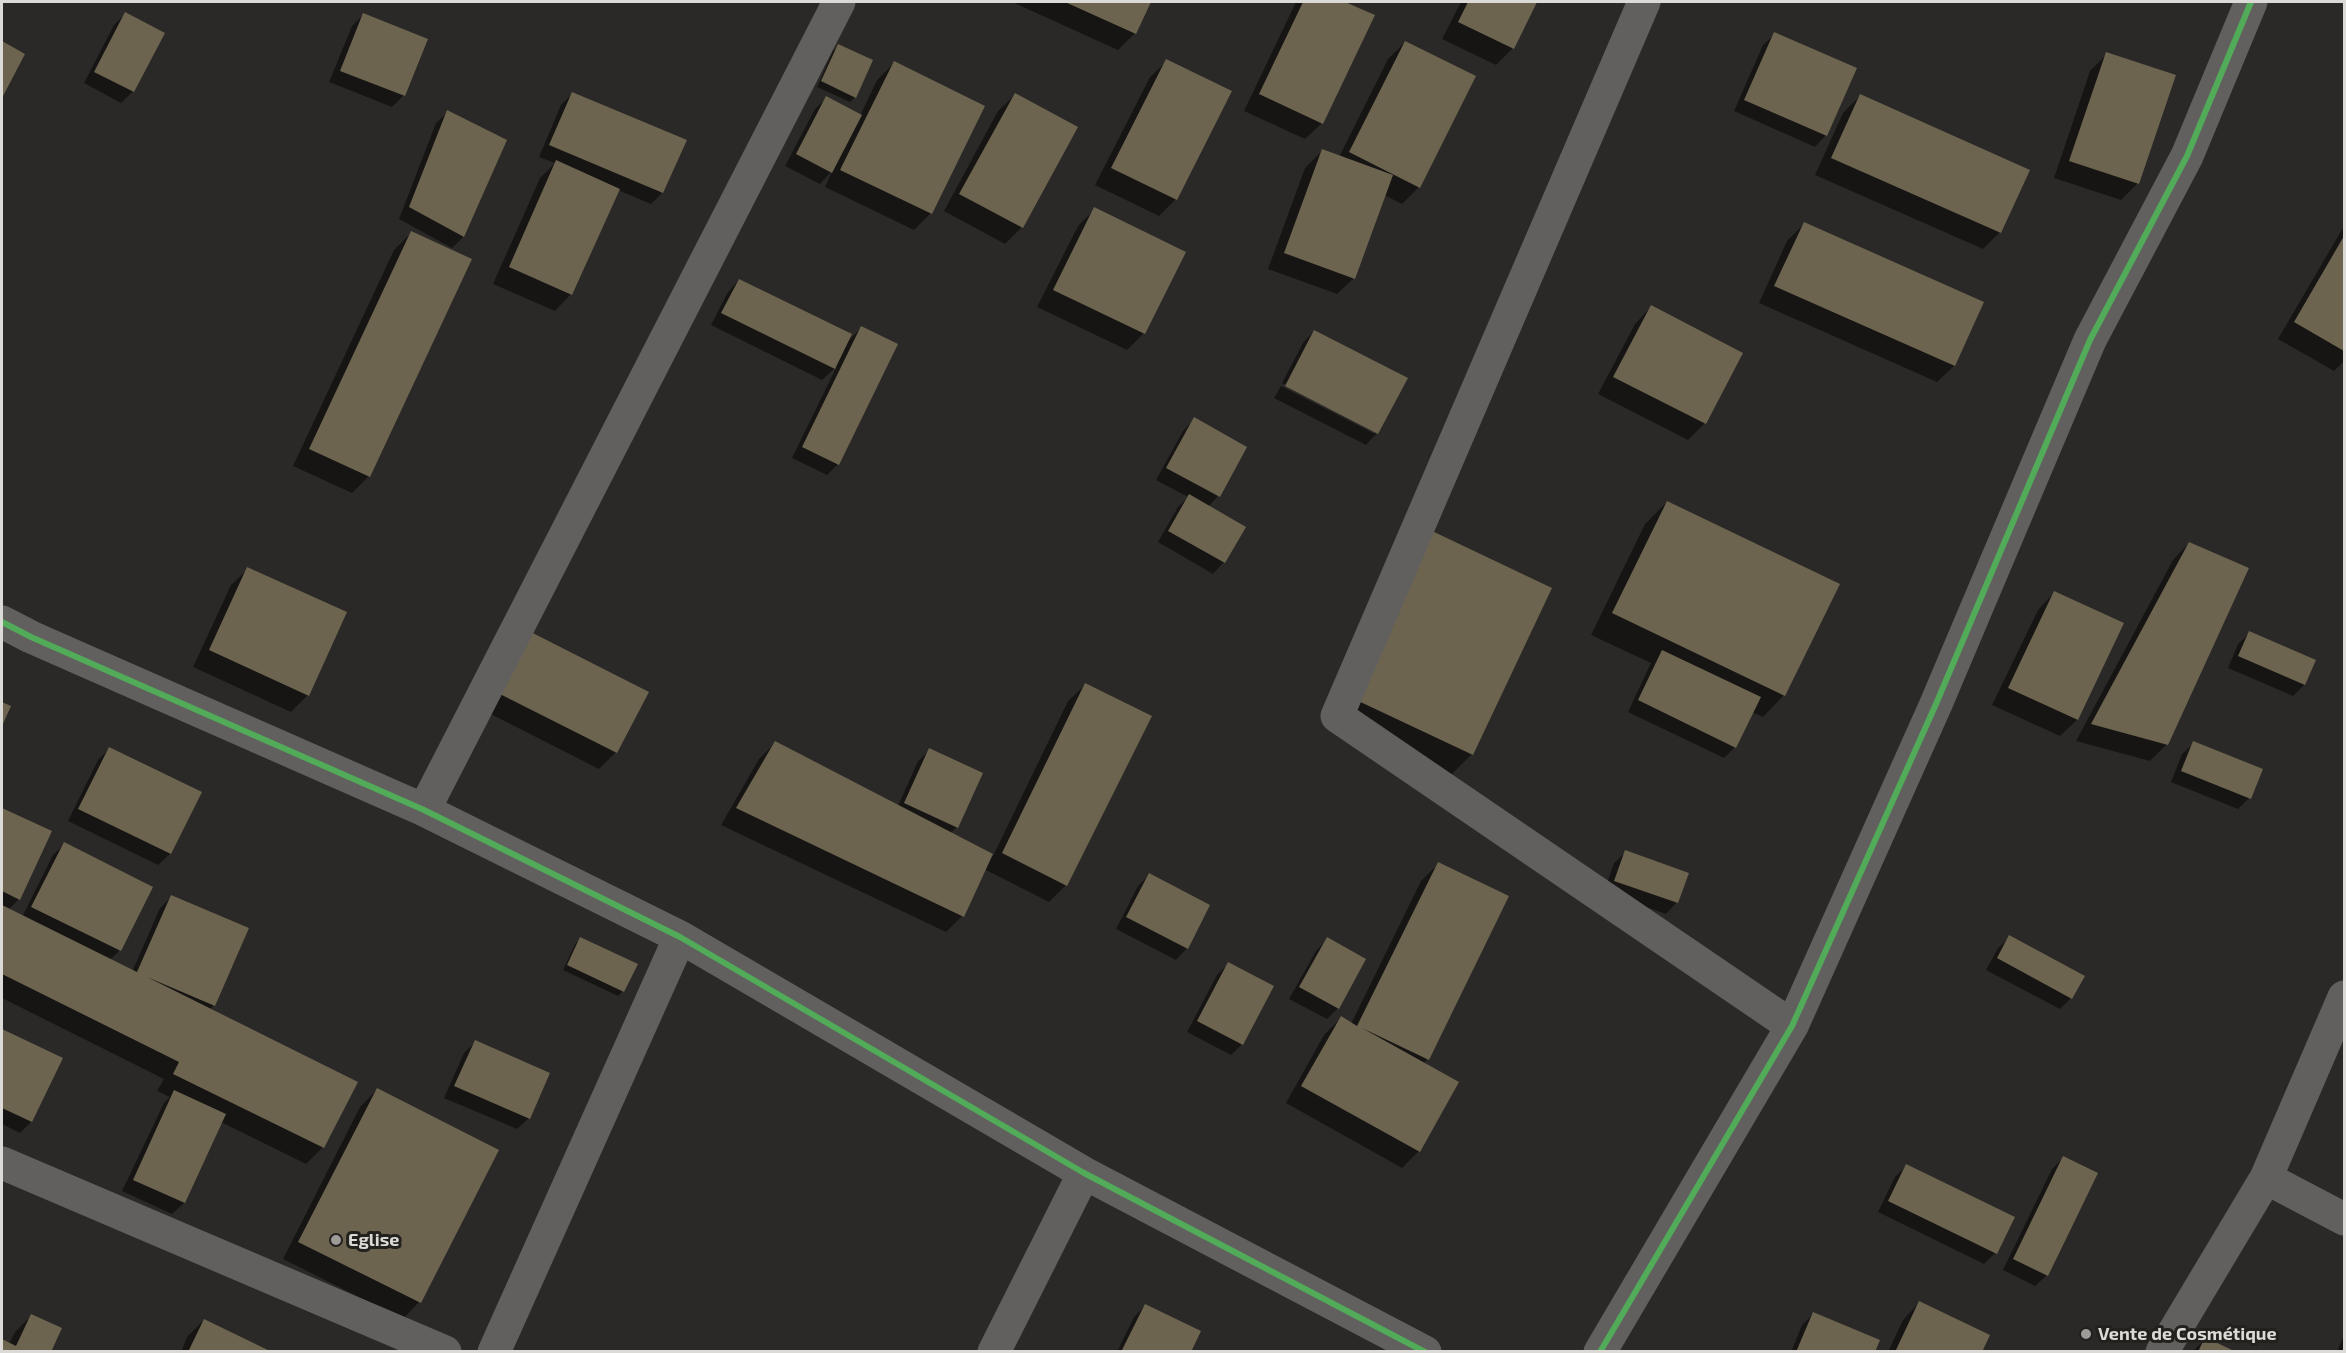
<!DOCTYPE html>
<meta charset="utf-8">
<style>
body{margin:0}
#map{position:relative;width:2346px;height:1353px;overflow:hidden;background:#2b2927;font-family:"Exo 2",sans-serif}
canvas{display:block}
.frame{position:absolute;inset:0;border:3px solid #dbdad7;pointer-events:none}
</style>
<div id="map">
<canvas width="2346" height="1353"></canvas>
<div class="frame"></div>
</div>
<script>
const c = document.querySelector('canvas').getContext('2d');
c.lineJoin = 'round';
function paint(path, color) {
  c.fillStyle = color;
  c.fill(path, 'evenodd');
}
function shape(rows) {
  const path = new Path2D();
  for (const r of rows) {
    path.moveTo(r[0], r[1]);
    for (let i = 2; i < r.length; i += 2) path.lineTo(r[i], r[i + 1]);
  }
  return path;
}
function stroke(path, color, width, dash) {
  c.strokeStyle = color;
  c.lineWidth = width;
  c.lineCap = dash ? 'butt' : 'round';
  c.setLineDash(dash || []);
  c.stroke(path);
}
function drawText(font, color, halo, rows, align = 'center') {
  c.font = font + ' "Exo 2",sans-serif';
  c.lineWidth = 6;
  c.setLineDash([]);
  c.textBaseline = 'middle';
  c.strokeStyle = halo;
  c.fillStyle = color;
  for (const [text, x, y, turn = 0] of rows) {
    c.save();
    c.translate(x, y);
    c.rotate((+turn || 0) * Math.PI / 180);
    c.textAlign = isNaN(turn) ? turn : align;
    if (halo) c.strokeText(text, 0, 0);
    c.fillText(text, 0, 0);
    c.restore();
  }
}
paint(shape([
 [1012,2,1150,2,1135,33,1118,50],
 [1296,2,1341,2,1373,16,1322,123,1305,139,1244,111],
 [1461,2,1535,2,1513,48,1496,65,1442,39],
 [125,14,133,91,121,103,84,83,114,25],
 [363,15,426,40,403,96,392,107,329,82,352,26],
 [1775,34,1826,135,1815,147,1734,111,1763,45],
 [1405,42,1419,187,1402,204,1384,195,1354,278,1337,294,1268,269,1305,168,1322,151,1339,157,1388,59],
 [2,43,23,55,2,95],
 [839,46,855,97,850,102,817,87,833,51],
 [2107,54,2174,76,2137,184,2121,200,2054,178,2090,71],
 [1167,61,1230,92,1176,199,1159,216,1095,185,1150,77],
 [894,63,983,107,931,213,914,230,825,187,832,171,820,184,785,166,815,109,826,98,860,116,877,80],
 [572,94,662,193,651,204,618,190,571,294,555,311,493,284,540,178,555,163,539,157,561,105],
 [1015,95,1076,128,1022,227,1005,244,944,211,998,111],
 [1860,96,2000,232,1983,249,1815,175,1843,113],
 [448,112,505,141,463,237,452,248,399,219,436,123],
 [1095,209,1184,253,1143,334,1127,350,1037,307,1078,226],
 [1804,224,1982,303,1954,366,1937,382,1759,303,1787,241],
 [2344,226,2344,361,2334,371,2278,339],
 [411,233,470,260,368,477,352,493,293,466,394,250],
 [739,280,848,341,861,328,838,464,827,475,792,458,837,366,822,380,711,325,728,292],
 [1651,307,1741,353,1704,424,1688,440,1598,394,1635,324],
 [1314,331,1377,433,1366,445,1274,398,1281,386,1375,434,1375,431,1282,383,1303,343],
 [1194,419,1245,447,1218,496,1208,507,1244,528,1224,562,1213,574,1158,542,1178,507,1188,497,1156,480,1183,431],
 [1667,502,1784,695,1763,717,1752,712,1735,747,1724,758,1628,712,1651,663,1591,635,1645,524],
 [2189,543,2167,744,2150,761,2076,741,2173,560],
 [1411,555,1551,589,1472,754,1450,776,1332,720],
 [248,569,308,695,291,712,193,667,231,585],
 [2054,593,2122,624,2077,720,2060,736,1992,705,2038,610],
 [2250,633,2314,660,2304,685,2293,696,2228,668,2238,644],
 [497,642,616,752,599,769,467,702],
 [1085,685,1066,885,1049,902,984,869,962,916,946,932,721,825,759,759,776,742,898,806,918,761,930,750,957,827,950,833,993,856,1068,701],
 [2194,743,2249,798,2238,809,2171,782,2182,754],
 [109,749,200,793,170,854,158,865,68,821,98,760],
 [2,810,50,832,19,899,8,910,22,917,53,855,64,844,151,887,119,951,110,960,132,972,160,908,171,897,214,1005,209,1010,323,1147,306,1164,221,1122,184,1203,172,1214,122,1191,164,1103,170,1097,157,1091,164,1079,2,998],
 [1626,852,1677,902,1666,914,1604,892,1614,863],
 [1438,864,1427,1059,1423,1064,1419,1151,1402,1168,1286,1103,1324,1035,1341,1018,1351,1024,1421,881],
 [1149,875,1208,906,1187,948,1176,960,1116,929,1138,886],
 [2010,937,2071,998,2060,1009,1986,970,1998,948],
 [580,939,623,991,618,996,563,970,575,944],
 [1327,939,1338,1008,1327,1019,1289,999,1316,951],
 [1228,964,1242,1044,1231,1055,1187,1032,1217,975],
 [2,1030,61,1058,31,1122,20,1133,2,1124],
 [475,1042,529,1118,517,1129,444,1098,464,1053],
 [377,1090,497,1150,419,1302,403,1319,283,1259,360,1107],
 [2063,1158,2047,1275,2035,1286,2003,1270,2052,1169],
 [1906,1166,1995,1253,1984,1264,1878,1212,1895,1177],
 [1919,1303,1980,1352,1888,1352,1903,1320],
 [1145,1306,1189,1352,1117,1352,1134,1317],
 [1814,1313,1873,1352,1791,1352,1802,1325],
 [31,1316,49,1352,2,1352,2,1341,9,1344,15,1332],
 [204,1320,269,1352,181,1352,187,1337],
 [2344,1335,2344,1352,2337,1352],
 [2205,1339,2232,1352,2192,1352]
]), '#0007');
paint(shape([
 [1065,2,1151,2,1136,34],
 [1303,2,1345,2,1375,15,1323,124,1259,94],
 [1468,2,1537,2,1514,49,1458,22],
 [125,12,165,33,134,92,94,72],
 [363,13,428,39,405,96,340,71],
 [1774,32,1857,68,1827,136,1744,100],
 [2,41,25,54,2,98],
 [1405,41,1476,76,1420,188,1349,152],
 [838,44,873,60,856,98,821,81],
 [2106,52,2176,75,2139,184,2069,161],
 [1166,59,1232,91,1177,200,1111,168],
 [894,61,985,106,932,214,840,170],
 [572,92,687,140,663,193,549,145],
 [1015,93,1078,127,1023,228,959,194],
 [1860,94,2030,170,2001,233,1831,158],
 [826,96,862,115,832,173,796,154],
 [447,110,507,140,464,237,409,207],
 [1322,149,1393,175,1355,279,1284,253],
 [556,160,620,189,572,295,509,267],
 [1094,207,1186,252,1145,334,1053,290],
 [1804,222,1984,302,1955,366,1774,286],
 [411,231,472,259,370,477,309,449],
 [2344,236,2344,351,2294,322],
 [739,279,852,334,835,369,721,313],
 [1651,305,1743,353,1706,424,1613,377],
 [861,326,898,344,839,465,802,447],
 [1314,330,1408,378,1378,434,1285,386],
 [1194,417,1247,447,1220,497,1166,468],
 [1189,494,1246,527,1225,563,1168,531],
 [1667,501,1840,584,1785,696,1612,613],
 [1432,531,1552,588,1473,755,1352,698],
 [2189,542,2249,568,2168,745,2091,724],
 [247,567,347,612,309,696,209,650],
 [2054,591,2124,623,2078,720,2008,688],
 [513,623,649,692,617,753,482,685],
 [2249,631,2316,660,2305,685,2238,656],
 [1662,650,1761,697,1736,748,1638,700],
 [1085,683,1152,716,1067,886,1002,853],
 [2,702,11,706,2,726],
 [775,741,993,854,964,917,736,808],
 [2193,741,2263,769,2251,799,2181,771],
 [109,747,202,792,171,854,78,809],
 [929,748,983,773,958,828,904,803],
 [2,808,52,831,20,900,2,891],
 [64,842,153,887,121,951,31,907],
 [1625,850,1689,873,1678,903,1614,881],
 [1438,862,1509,896,1429,1060,1362,1028,1459,1082,1420,1152,1301,1086,1341,1016,1357,1026],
 [1149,873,1210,905,1188,949,1126,917],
 [171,895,249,928,215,1006,147,977,358,1082,324,1148,173,1074,179,1062,2,974,2,905,137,972],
 [2009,935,2085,976,2072,999,1997,958],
 [580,937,638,964,624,992,567,965],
 [1327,937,1366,959,1339,1009,1299,987],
 [1228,962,1274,986,1243,1045,1197,1021],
 [2,1029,63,1058,32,1122,2,1108],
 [475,1040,550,1073,530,1119,454,1086],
 [377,1088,499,1150,421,1303,298,1242],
 [174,1090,226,1114,185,1203,133,1180],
 [2063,1156,2098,1173,2048,1276,2013,1259],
 [1906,1164,2015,1217,1997,1254,1888,1201],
 [1919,1301,1990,1335,1982,1352,1895,1352],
 [1145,1304,1201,1331,1191,1352,1121,1352],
 [1813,1312,1880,1340,1875,1352,1796,1352],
 [31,1314,62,1328,51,1352,2,1352,2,1339,16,1346],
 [204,1319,272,1352,188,1352],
 [2205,1337,2236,1352,2198,1352]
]), '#6c644f');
stroke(shape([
 [1644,2,1337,716,1792,1026],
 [2,622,31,637,424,810,680,937,1084,1173,1425,1352],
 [424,810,839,2],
 [2,1163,445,1352],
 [2266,1178,2344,1219],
 [494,1352,680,937],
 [994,1352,1084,1173],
 [1600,1352,1792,1026,1936,704,2090,340,2187,156,2251,2],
 [2162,1352,2266,1178,2344,997]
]), '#61605f', 33);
stroke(shape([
 [2,622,31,637,424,810,680,937,1084,1173,1425,1352],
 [1600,1352,1792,1026,1936,704,2090,340,2187,156,2251,2]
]), '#51ab58', 6);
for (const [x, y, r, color] of [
 [336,1240,6,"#9d9c99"],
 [2086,1334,6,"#9d9c99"]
]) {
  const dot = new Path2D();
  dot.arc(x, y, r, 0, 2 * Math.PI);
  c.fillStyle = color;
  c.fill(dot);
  stroke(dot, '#22211d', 2);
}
drawText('bold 18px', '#dbdad7', '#22211d', [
 ["Eglise",348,1240],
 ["Vente de Cosmétique",2098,1334]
], 'left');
</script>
